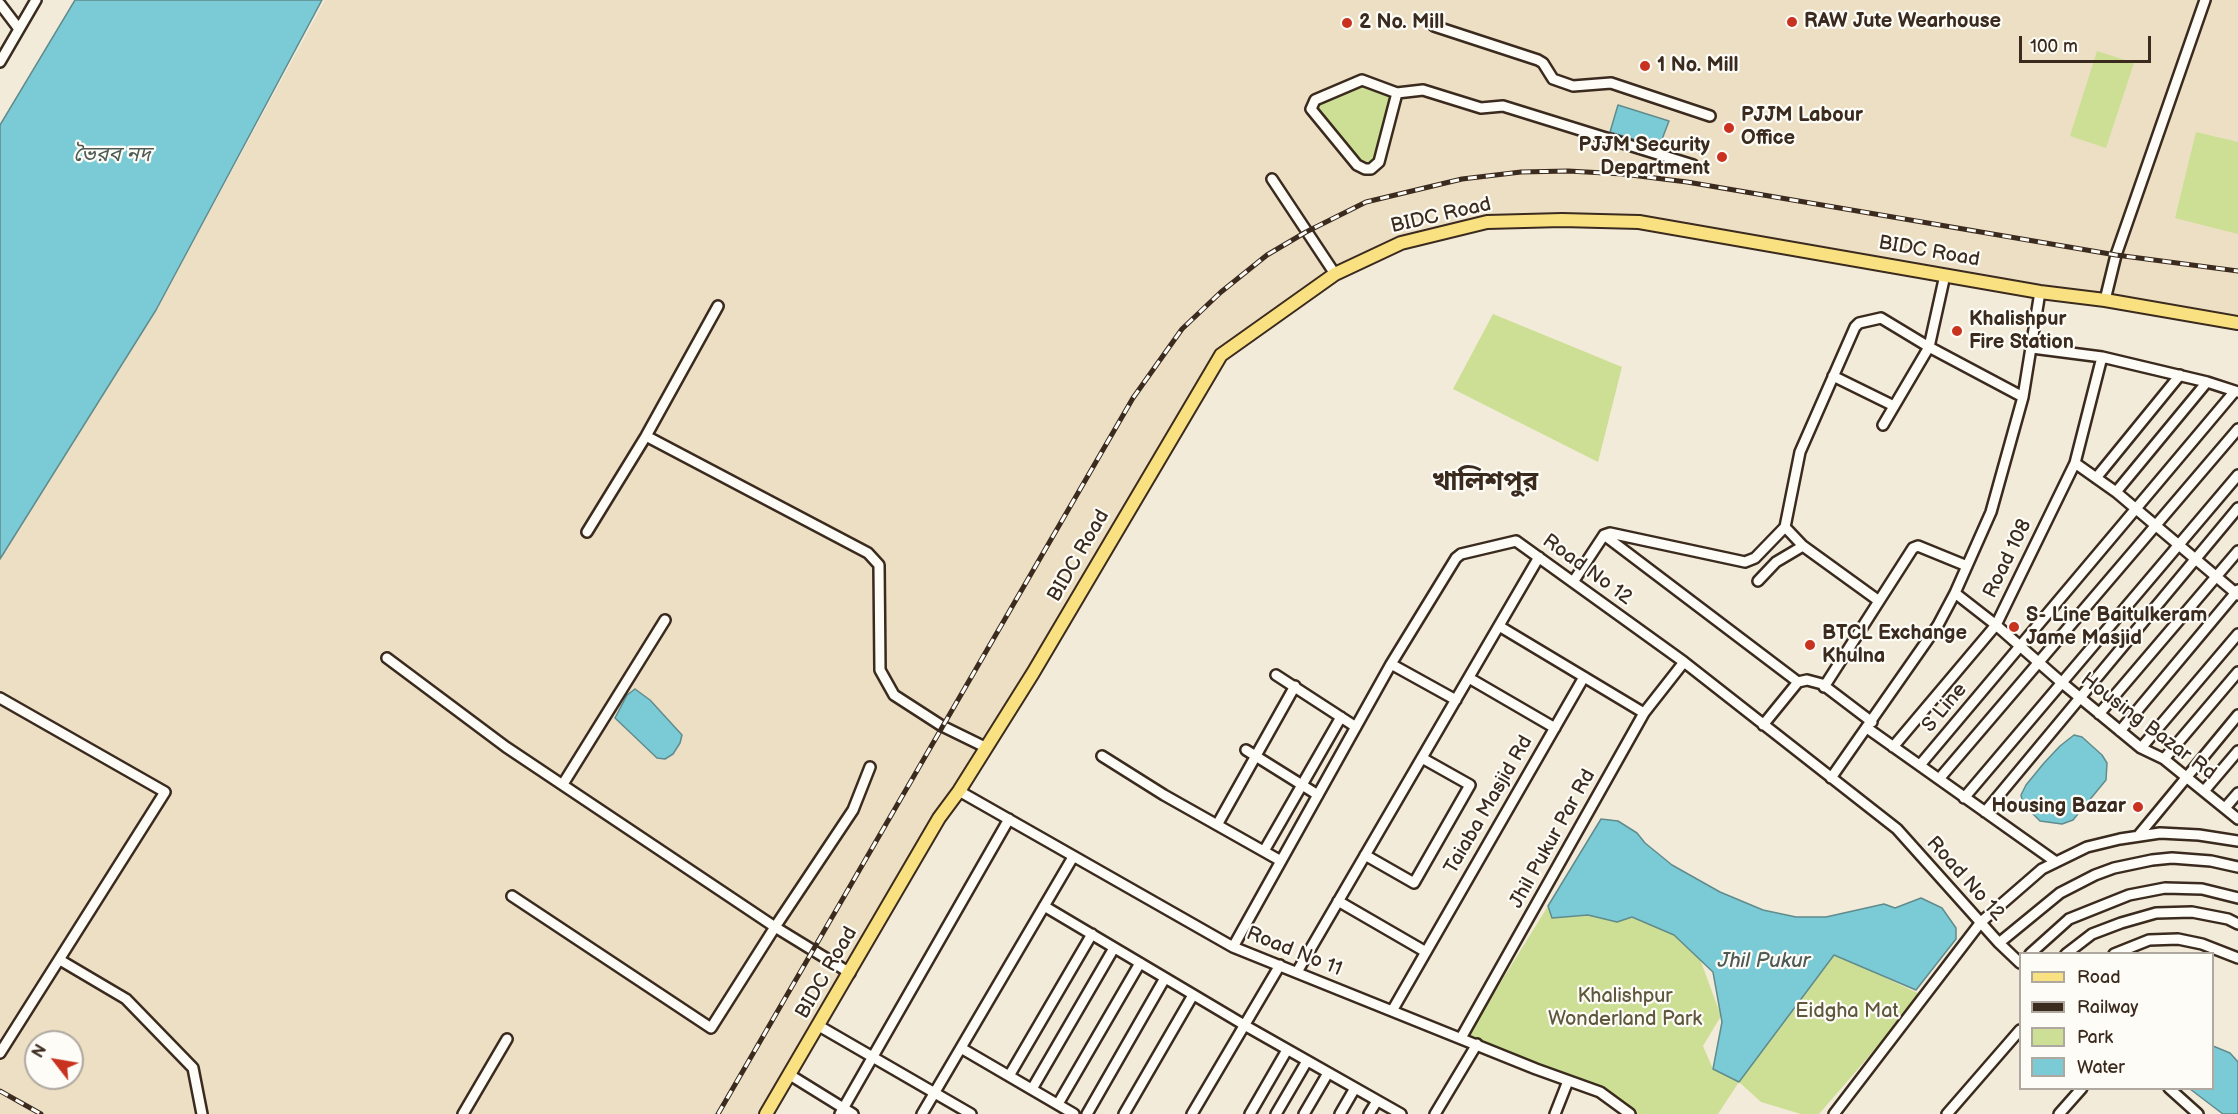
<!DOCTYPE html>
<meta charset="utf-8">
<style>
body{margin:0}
#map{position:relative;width:2238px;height:1114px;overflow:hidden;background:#f3ebd9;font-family:"Balsamiq Sans",sans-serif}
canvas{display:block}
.legend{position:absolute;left:2019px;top:952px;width:195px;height:138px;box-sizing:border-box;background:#fdfcf7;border:2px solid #afa8a0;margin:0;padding:8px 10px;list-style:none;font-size:18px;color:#3b2a1e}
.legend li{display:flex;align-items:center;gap:12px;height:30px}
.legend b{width:30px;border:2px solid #afa8a0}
.north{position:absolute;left:24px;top:1030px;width:60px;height:60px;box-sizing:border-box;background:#fdfcf7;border:2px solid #afa8a0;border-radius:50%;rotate:301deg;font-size:16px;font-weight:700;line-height:24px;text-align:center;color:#3b2a1e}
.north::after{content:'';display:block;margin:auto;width:21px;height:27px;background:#c8321e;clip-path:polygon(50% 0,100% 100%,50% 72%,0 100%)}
.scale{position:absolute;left:2019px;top:36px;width:132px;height:27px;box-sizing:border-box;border:3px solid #3b2a1e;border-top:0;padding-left:8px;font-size:18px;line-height:21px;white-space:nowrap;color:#3b2a1e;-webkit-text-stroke:4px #fdfcf7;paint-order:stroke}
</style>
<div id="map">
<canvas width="2238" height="1114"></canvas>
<ul class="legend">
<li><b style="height:8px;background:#f9e181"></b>Road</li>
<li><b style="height:8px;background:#3b2a1e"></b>Railway</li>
<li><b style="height:16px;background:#ccdf94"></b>Park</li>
<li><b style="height:16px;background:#7bcbd6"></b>Water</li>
</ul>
<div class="north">N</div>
<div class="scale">100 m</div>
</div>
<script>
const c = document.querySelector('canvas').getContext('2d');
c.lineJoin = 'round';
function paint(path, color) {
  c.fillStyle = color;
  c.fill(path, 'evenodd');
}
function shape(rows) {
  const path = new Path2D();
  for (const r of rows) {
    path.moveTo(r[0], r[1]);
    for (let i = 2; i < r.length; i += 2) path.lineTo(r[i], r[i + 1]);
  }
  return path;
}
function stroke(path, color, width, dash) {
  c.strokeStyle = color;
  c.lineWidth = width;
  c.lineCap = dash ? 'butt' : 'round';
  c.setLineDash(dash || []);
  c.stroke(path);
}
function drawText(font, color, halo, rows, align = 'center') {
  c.font = font + ' "Balsamiq Sans","Noto Sans Bengali",sans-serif';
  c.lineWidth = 4.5;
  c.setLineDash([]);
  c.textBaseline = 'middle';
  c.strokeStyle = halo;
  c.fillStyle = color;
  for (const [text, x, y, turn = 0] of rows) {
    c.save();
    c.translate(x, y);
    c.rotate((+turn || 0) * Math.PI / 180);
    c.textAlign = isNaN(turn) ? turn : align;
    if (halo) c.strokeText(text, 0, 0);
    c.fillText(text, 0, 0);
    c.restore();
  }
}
paint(shape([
 [325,0,2238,0,2238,324,1561,214,1480,217,1392,238,1330,272,1217,355,1192,391,985,747,766,1114,0,1114,0,559,16,526,20,526,156,310],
 [36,1042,72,1042,72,1078,36,1078]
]), '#ecdfc4');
paint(shape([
 [2097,51,2134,63,2106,148,2070,136],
 [1358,81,1397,93,1379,162,1365,169,1313,112,1313,102],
 [2196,132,2238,142,2238,234,2175,218],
 [1493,314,1622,367,1598,462,1453,389],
 [1548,906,1552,918,1588,915,1617,922,1632,917,1674,935,1700,959,1721,1016,1703,1046,1713,1069,1739,1082,1834,954,1922,995,1819,1114,1801,1114,1761,1102,1739,1082,1718,1114,1626,1114,1600,1092,1465,1040]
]), '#ccdf94');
const water = shape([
 [75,0,322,0,156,310,0,559,0,125,75,0],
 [1618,105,1669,121,1659,147,1610,132,1618,105],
 [635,689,650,700,682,735,680,743,673,754,665,759,657,758,615,718,627,695,635,689],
 [2074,735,2082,737,2102,755,2107,763,2106,780,2073,820,2062,824,2040,821,2023,804,2021,795,2026,785,2044,763,2060,746,2074,735],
 [1601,819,1618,821,1637,833,1645,843,1672,865,1720,892,1763,910,1796,917,1826,917,1884,904,1895,908,1921,898,1942,908,1956,928,1956,939,1916,990,1834,955,1739,1082,1713,1069,1722,1022,1713,972,1674,935,1632,917,1617,922,1588,915,1552,918,1548,906,1601,819],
 [2213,1046,2230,1053,2238,1062,2238,1114,2223,1114,2190,1089,2212,1088,2213,1046]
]);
paint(water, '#7bcbd6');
stroke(water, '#618b8c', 1.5);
const minor = shape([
 [0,4,19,29],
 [1434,26,1538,60,1543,63,1553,79,1573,86,1611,83,1710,116],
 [0,62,36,0],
 [1397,93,1379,162,1371,169,1365,169,1357,165,1311,109,1315,100,1362,80,1397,93,1423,90,1481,108,1503,106,1693,165],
 [1272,179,1335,274],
 [2105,300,2116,255,2205,0],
 [2032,348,2102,357,2207,382,2238,392],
 [1833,376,1894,406],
 [1883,425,1929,347,1945,275],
 [646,436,868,553,879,565,880,670,894,695,942,726,985,747],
 [2075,463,2116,492,2238,595],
 [2096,478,2180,375],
 [2116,492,2207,382],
 [587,532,646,436,718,306],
 [1604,535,1610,533,1745,562,1755,558,1785,527],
 [1758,581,1776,562,1803,546],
 [1573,582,1604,535,1798,682],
 [1955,593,1996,625,2061,682,2141,748,2164,759,2238,819],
 [1879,601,1803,546,1785,527,1800,452,1855,327,1859,323,1881,318,1929,347,2023,397],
 [1499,626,1644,713],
 [387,658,506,747,775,927,850,973],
 [1391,664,1456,700],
 [1276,675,1356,727],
 [1469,678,1555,728],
 [1824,687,1913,548,1918,546,1967,566],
 [0,698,165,792,0,1053],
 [2099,714,2238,551],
 [1763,725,1798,682,1807,680,1822,684,1872,722],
 [1867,728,2056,862],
 [2120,731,2238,590],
 [1893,747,1996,625,2075,463,2102,357],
 [2141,748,2238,634],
 [1246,750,1318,795],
 [1102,756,1164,795,1281,861],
 [2164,759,2238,672],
 [1920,765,2235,391],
 [1831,778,1938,625,1955,593,1991,512,2023,397,2040,292],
 [1939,779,2238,429],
 [563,784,665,620],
 [959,791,1233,947,1536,1069,1600,1092,1630,1114],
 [2204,791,2238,751],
 [1964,798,2238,475],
 [2225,808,2238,793],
 [1985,812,2238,508],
 [1217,825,1295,686],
 [2138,836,2238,715],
 [1264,851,1341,717],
 [1365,855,1414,883,1470,785,1422,758],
 [512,896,711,1028,775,927,853,810,870,767],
 [1338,901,1426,952],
 [1044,906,1246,1026,1401,1114],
 [1999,943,2060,893,2095,875,2114,868,2152,860,2172,858,2211,861,2238,867],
 [1233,947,1391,664,1456,558,1461,554,1516,541,1684,662,1897,829,1999,943,2020,963],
 [2030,954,2069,919,2129,895,2165,888,2202,889,2238,898],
 [2066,954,2092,934,2121,923,2156,913,2192,912,2228,919,2238,924],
 [2114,954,2149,940,2178,939,2202,944,2238,958],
 [60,960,126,999,193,1068,202,1114],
 [1297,972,1539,557],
 [1392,1011,1584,677],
 [819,1026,971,1114],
 [1461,1038,1644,713,1684,662],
 [961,1048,1074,1114],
 [790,1075,853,1114],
 [1009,1076,1092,934],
 [2169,1088,2198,1114],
 [1032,1089,1114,948],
 [1058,1104,1140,963],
 [463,1114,507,1039],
 [840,1114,1009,819],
 [922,1114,1073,857],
 [1087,1114,1165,978],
 [1124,1114,1193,995],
 [1192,1114,1280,965],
 [1250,1114,1287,1050],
 [1276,1114,1307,1061],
 [1304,1114,1328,1073],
 [1340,1114,1355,1088],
 [1369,1114,1377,1101],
 [1435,1114,1477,1044],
 [1555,1114,1568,1081],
 [1834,1114,1981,922,2042,869,2087,847,2120,839,2160,833,2199,835,2238,841],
 [1947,1114,2020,1030],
 [2059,1114,2082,1088]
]);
const major = shape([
 [766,1114,939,818,959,791,1033,673,1221,355,1335,274,1401,243,1487,222,1562,220,1639,222,2040,292,2105,300,2238,323]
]);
stroke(minor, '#3b2a1e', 14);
stroke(major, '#3b2a1e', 16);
stroke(minor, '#fdfcf7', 9);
stroke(major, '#f9e181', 12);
const rail = shape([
 [0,1091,41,1114],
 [718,1114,1133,398,1182,329,1221,292,1267,255,1306,232,1366,202,1462,179,1521,172,1568,171,1623,174,1687,182,2116,255,2238,271]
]);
stroke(rail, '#3b2a1e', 5);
stroke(rail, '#fdfcf7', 3, [9]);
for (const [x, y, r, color] of [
 [1792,22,6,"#c8321e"],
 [1347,23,6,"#c8321e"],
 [1645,66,6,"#c8321e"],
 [1729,128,6,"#c8321e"],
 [1722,157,6,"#c8321e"],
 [1957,331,6,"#c8321e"],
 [2014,627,6,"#c8321e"],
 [1810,645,6,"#c8321e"],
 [2138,807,6,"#c8321e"]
]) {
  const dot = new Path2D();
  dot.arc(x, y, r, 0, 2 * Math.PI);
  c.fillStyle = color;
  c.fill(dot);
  stroke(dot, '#fdfcf7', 2);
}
drawText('bold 20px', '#3b2a1e', '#fdfcf7', [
 ["RAW Jute Wearhouse",1804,22],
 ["2 No. Mill",1359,23],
 ["1 No. Mill",1657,66],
 ["PJJM Labour",1741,116],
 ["Office",1741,139],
 ["PJJM Security",1710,146,"right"],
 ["Department",1710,169,"right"],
 ["Khalishpur",1969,320],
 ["Fire Station",1969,343],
 ["S- Line Baitulkeram",2026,616],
 ["Jame Masjid",2026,639],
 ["BTCL Exchange",1822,634],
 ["Khulna",1822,657],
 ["Housing Bazar",2126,807,"right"]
], 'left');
drawText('20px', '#3b2a1e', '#fdfcf7', [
 ["BIDC Road",1441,216,-13],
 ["BIDC Road",1929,252,10],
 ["BIDC Road",1079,556,-60],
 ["Road 108",2008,559,-64],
 ["Road No 12",1587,570,36],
 ["S Line",1945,708,-50],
 ["Housing Bazar Rd",2148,727,37],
 ["Taiaba Masjid Rd",1489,805,-60],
 ["Jhil Pukur Par Rd",1553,839,-61],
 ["Road No 12",1965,879,48],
 ["Road No 11",1294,952,22],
 ["BIDC Road",827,973,-60]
]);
drawText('20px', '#5f573c', '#fdfcf7', [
 ["Khalishpur",1625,997],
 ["Wonderland Park",1625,1020],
 ["Eidgha Mat",1847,1012]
]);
drawText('italic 21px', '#4e5a55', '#fdfcf7', [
 ["ভৈরব নদ",112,156],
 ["Jhil Pukur",1764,962]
]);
drawText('bold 26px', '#3b2a1e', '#fdfcf7', [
 ["খালিশপুর",1485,483]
]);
</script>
